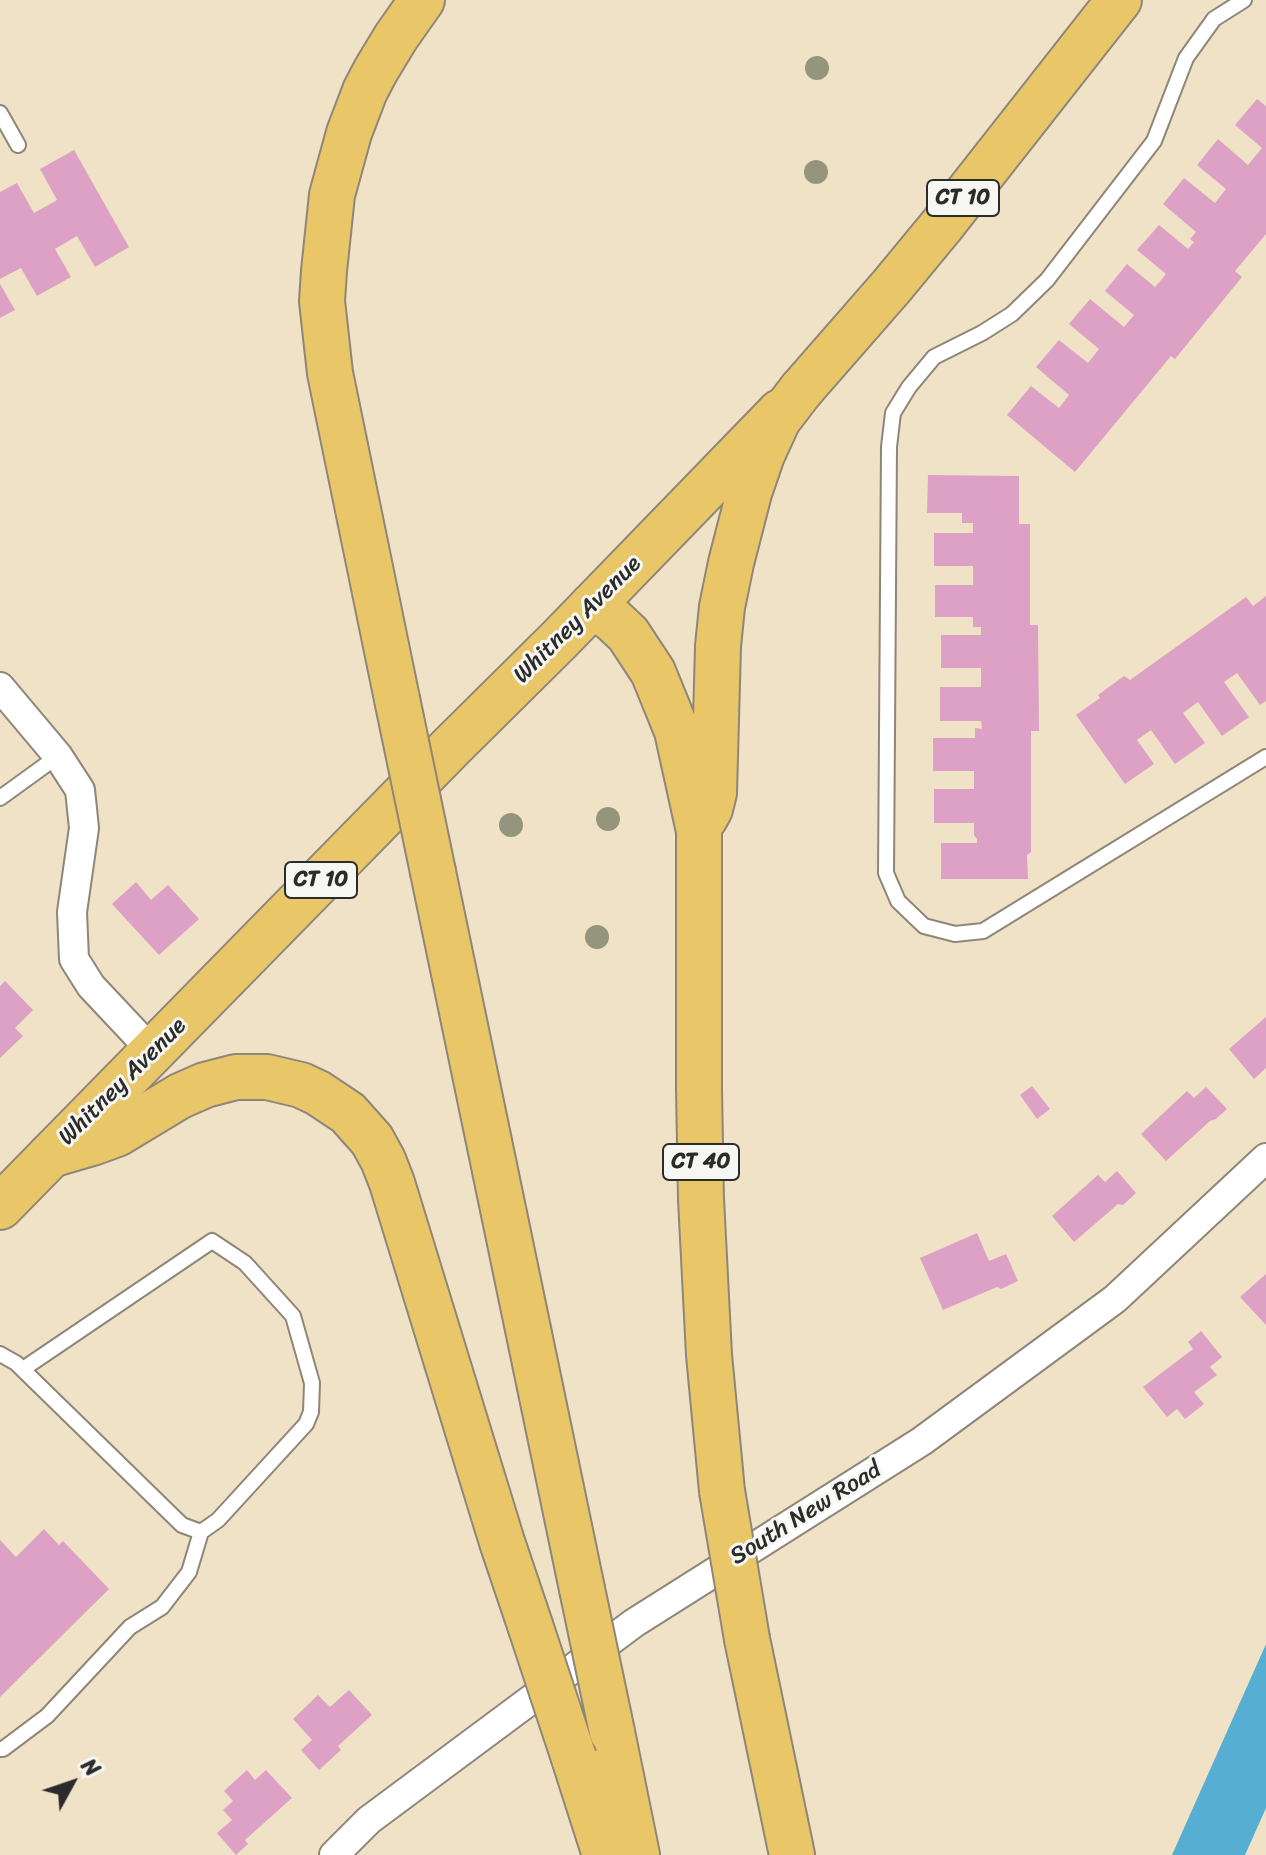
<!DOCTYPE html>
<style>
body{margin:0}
#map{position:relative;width:1266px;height:1855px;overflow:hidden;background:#f0e2c6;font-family:Sriracha,sans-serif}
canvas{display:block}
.north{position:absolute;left:32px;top:1743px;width:80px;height:80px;-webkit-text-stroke:6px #f6f6f2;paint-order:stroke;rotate:50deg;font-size:22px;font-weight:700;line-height:32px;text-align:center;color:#2b2b2b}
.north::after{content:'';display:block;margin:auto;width:28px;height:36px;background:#2b2b2b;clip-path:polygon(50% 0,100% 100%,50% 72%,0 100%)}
</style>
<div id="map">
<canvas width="1266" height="1855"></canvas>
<div class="north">N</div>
</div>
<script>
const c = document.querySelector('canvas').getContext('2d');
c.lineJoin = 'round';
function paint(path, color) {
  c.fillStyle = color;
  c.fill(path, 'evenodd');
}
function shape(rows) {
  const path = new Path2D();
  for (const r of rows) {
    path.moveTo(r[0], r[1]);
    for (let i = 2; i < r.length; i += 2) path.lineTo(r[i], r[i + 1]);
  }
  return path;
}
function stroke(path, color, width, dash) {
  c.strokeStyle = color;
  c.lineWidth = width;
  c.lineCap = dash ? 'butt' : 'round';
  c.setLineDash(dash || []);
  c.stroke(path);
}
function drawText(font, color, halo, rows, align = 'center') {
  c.font = font + ' Sriracha,sans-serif';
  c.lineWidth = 6;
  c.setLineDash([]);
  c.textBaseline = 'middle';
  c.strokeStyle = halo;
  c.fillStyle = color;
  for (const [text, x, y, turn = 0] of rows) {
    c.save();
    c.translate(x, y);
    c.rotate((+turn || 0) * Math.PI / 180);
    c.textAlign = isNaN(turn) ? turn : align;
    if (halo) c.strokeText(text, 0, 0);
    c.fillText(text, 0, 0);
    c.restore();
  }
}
paint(shape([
 [1266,1644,1266,1808,1245,1855,1172,1855]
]), '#56aed3');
paint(shape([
 [1257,99,1266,106,1266,234,1235,271,1242,277,1175,359,1171,356,1075,472,1007,415,1031,386,1059,408,1069,395,1036,367,1059,340,1088,363,1099,349,1069,324,1090,299,1124,327,1134,315,1105,291,1127,264,1155,287,1166,274,1137,250,1159,225,1188,249,1194,242,1190,239,1196,232,1163,204,1184,178,1215,203,1226,189,1197,165,1218,139,1248,165,1262,148,1235,125],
 [74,150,129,247,95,267,77,236,55,249,71,277,37,296,21,268,0,279,0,192,17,183,34,213,57,200,40,169],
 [0,284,15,310,0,318],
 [928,475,1019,476,1019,524,1030,524,1030,625,1038,625,1039,731,1031,731,1031,852,1027,855,1028,879,941,879,941,843,977,843,977,839,974,835,974,823,934,823,934,789,974,789,974,771,933,771,933,738,975,738,975,728,982,729,981,721,940,721,940,687,981,687,981,668,941,668,941,635,981,635,981,627,973,627,973,617,935,617,935,585,973,585,973,566,934,566,934,533,973,533,973,523,962,523,962,513,927,513],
 [1266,596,1266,701,1260,705,1237,673,1224,682,1249,717,1222,736,1198,702,1183,713,1205,743,1175,764,1151,730,1137,740,1154,764,1125,784,1076,715,1100,698,1098,695,1124,676,1130,680,1246,597,1253,606],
 [136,882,151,900,168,885,199,919,159,955,112,904],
 [5,981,33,1010,15,1028,23,1036,0,1058,0,986],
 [1266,1017,1266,1068,1254,1079,1229,1049],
 [1032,1086,1050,1109,1037,1119,1020,1095],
 [1206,1087,1227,1109,1216,1119,1210,1121,1166,1161,1141,1134,1187,1091,1194,1098],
 [1117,1171,1136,1193,1123,1205,1118,1204,1074,1242,1052,1216,1098,1175,1105,1182],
 [977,1233,989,1261,1006,1254,1018,1281,1001,1289,997,1287,943,1310,920,1258],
 [1266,1274,1266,1325,1240,1297],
 [1201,1331,1222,1357,1210,1367,1217,1375,1194,1392,1204,1404,1185,1419,1177,1409,1167,1417,1143,1387,1193,1349,1188,1342],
 [44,1529,59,1545,63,1541,109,1589,0,1697,0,1540,16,1557],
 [349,1690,372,1715,338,1746,341,1750,319,1770,301,1750,312,1740,293,1719,318,1695,330,1707],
 [247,1770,255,1780,266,1770,292,1798,245,1840,248,1844,236,1855,217,1833,232,1820,223,1810,233,1801,224,1791]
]), '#dda1c5');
const service = shape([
 [1244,0,1214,19,1186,58,1154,141,1047,280,1012,314,982,333,934,357,909,387,893,413,889,447,886,873,898,901,924,926,955,934,983,931,1266,757],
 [0,113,18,145],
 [0,798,58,756],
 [0,1354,16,1363,182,1525,201,1532,218,1520,306,1424,311,1412,312,1383,293,1316,245,1263,212,1241,23,1369],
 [0,1749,3,1749,47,1716,130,1627,162,1607,189,1572,201,1532]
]);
const minor = shape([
 [0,687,58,756,80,790,84,828,72,912,74,959,91,986,153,1052],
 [334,1855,369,1820,634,1623,922,1441,1115,1299,1266,1158]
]);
const primary = shape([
 [0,1207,451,747,560,639,780,412]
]);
const trunk = shape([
 [801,390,891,287,943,224,1119,0]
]);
const motorway = shape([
 [592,606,612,619,628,634,653,672,677,731,699,831,699,1089,701,1199,709,1355,722,1491],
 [397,699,330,373,322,301,324,271,332,195,349,133,365,91,376,70,396,37,422,0],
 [705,818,710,809,714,793,718,646,722,607,731,563,749,493,762,455,778,420,801,390],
 [433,872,582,1589],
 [51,1155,92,1143,117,1134,180,1096,205,1085,236,1077,267,1077,301,1085,318,1093,348,1113,372,1140,383,1160,392,1183,502,1542,530,1625],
 [747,1639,792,1855],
 [612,1732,637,1855],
 [574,1758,605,1855]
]);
stroke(service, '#8e8678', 18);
stroke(minor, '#8e8678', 32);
stroke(primary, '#8e8678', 48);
stroke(trunk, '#8e8678', 48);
stroke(motorway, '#8e8678', 48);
stroke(service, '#fff', 14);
stroke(minor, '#fff', 28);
stroke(primary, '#e9c769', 44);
stroke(trunk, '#e9c769', 44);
stroke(motorway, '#e9c769', 44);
const motorwayBridge = shape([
 [397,699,433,872],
 [722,1491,747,1639],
 [582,1589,612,1732],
 [530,1625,574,1758]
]);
stroke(motorwayBridge, '#8e8678', 48, []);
stroke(motorwayBridge, '#e9c769', 44);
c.fillStyle = '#95947c';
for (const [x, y] of [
 [817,68],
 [816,172],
 [608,819],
 [511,825],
 [597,937]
]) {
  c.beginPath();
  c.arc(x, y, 12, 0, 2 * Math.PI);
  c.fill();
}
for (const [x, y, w] of [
 [963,198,72],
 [321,880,72],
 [701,1162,76]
]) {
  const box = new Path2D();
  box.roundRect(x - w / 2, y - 18, w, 36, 6);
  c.fillStyle = '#f6f6f2';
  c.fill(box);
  stroke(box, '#2b2b2b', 2);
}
drawText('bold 22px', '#2b2b2b', null, [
 ["CT 10",963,198],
 ["CT 10",321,880],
 ["CT 40",701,1162]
]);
drawText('24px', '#2b2b2b', '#f6f6f2', [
 ["Whitney Avenue",578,620,-45],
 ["Whitney Avenue",123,1082,-45],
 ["South New Road",806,1514,-32]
]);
</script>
